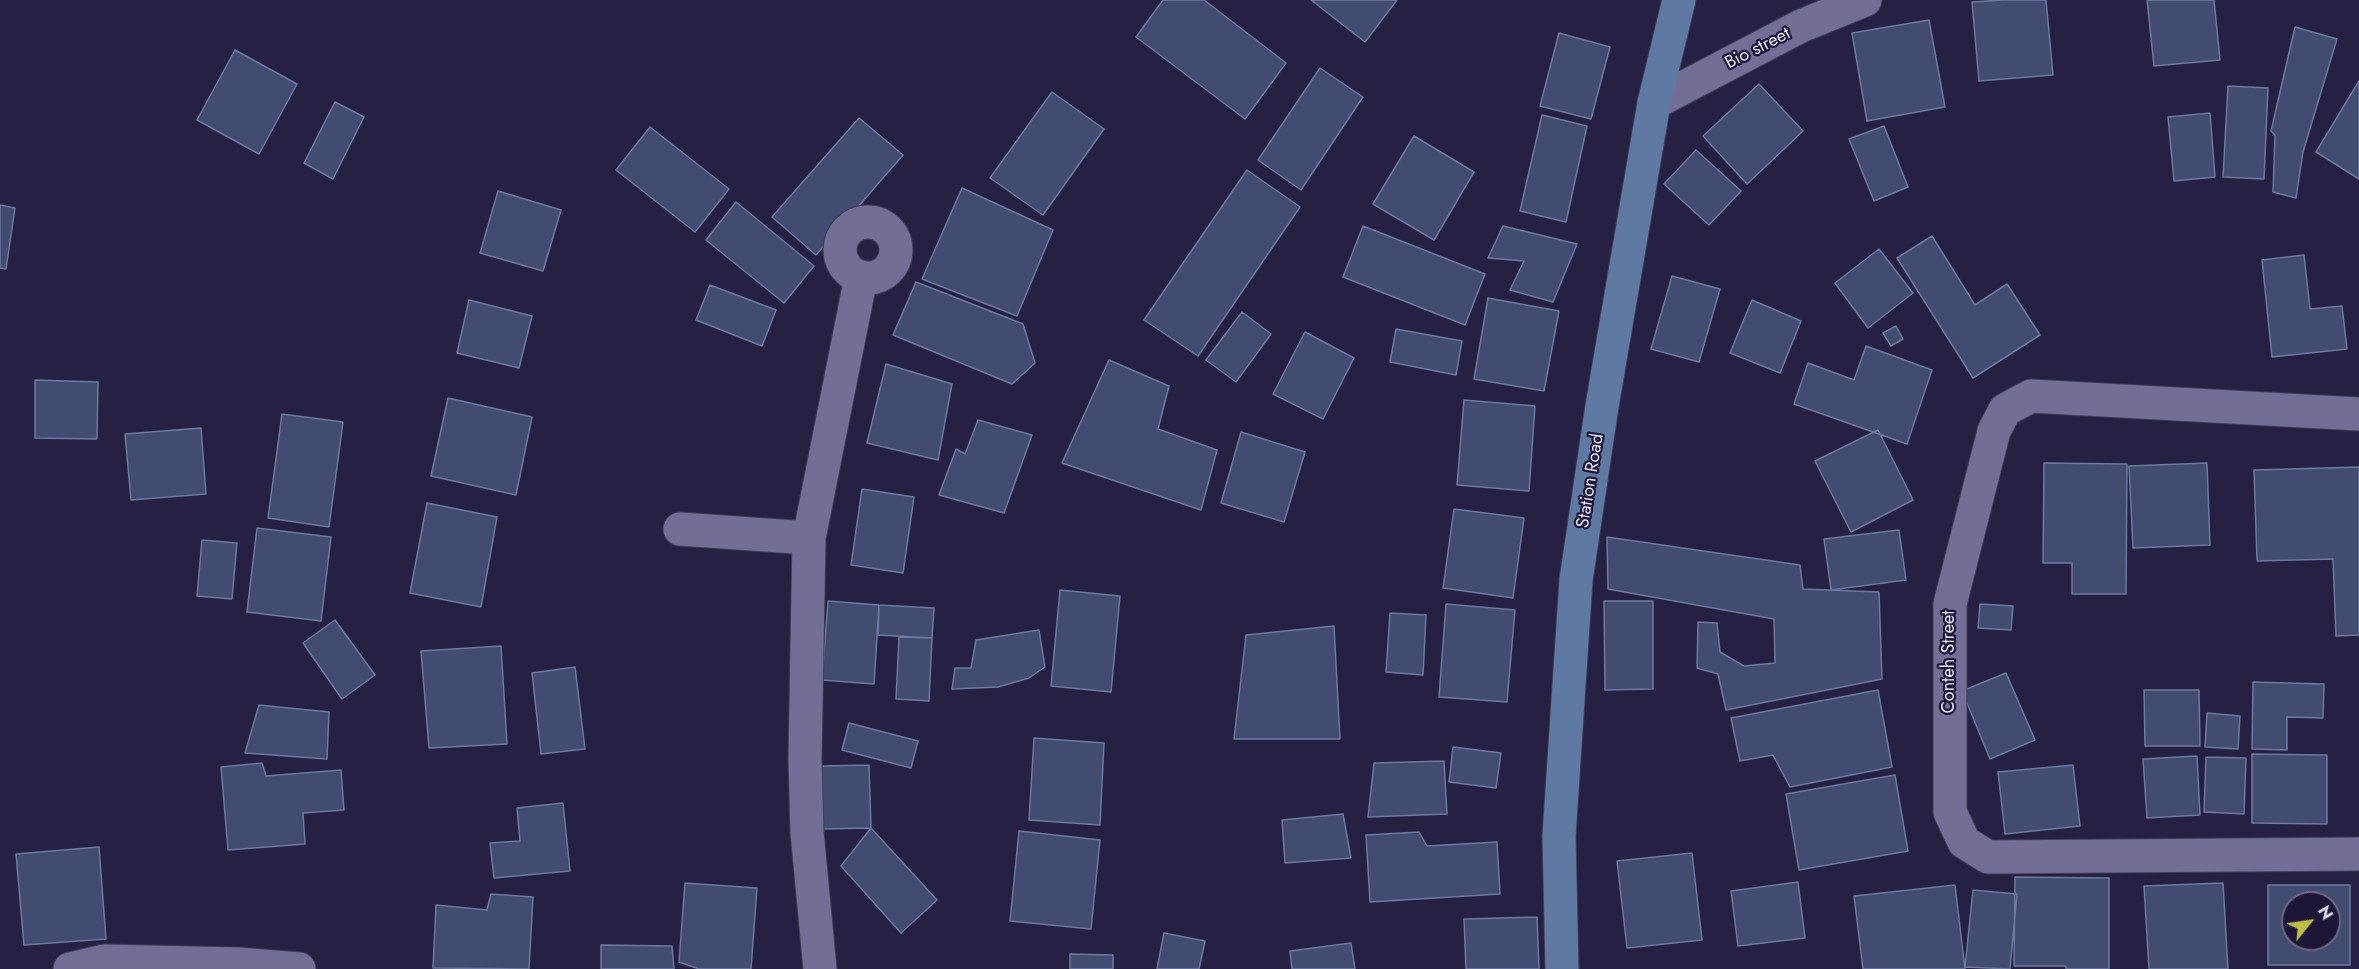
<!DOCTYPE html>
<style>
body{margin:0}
#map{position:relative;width:2359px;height:969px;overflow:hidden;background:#262042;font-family:Jost,sans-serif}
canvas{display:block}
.north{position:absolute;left:2281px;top:891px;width:60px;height:60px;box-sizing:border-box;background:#1d1637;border:2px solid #6d6885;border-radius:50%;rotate:60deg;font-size:16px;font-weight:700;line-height:24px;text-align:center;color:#e5e3f9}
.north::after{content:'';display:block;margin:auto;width:21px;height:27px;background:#bdbf43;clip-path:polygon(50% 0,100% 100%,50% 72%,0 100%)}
</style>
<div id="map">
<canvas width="2359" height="969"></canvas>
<div class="north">N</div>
</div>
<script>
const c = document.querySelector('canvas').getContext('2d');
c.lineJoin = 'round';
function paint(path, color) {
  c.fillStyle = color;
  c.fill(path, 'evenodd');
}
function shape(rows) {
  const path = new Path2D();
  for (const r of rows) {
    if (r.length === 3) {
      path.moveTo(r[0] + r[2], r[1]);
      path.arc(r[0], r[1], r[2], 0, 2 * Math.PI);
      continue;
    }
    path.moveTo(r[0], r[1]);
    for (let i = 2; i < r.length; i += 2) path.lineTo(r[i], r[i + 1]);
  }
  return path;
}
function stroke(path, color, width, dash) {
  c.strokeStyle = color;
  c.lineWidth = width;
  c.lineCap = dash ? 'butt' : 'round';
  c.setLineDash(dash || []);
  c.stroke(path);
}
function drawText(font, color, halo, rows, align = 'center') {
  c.font = font + ' Jost,sans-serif';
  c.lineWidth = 4.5;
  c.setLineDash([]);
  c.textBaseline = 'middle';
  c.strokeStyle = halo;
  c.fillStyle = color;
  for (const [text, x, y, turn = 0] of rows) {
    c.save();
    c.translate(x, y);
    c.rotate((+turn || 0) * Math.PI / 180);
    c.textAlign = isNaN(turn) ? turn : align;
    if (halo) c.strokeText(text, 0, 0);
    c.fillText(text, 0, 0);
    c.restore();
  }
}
const building = shape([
 [1163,0,1204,0,1286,63,1245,119,1136,37,1163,0],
 [1311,0,1397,0,1365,42,1311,0],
 [2003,0,2046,0,2053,75,1979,81,1972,2,2003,0],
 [2147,0,2214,0,2220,60,2154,66,2147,0],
 [1929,20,1945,107,1867,121,1852,33,1929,20],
 [2295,27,2337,39,2303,152,2296,198,2273,192,2275,135,2271,131,2295,27],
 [1559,33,1610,47,1591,119,1540,106,1559,33],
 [235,50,297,84,259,154,197,120,235,50],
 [1320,68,1363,97,1301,190,1258,160,1320,68],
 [2359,81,2359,179,2316,152,2359,81],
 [1759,84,1803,131,1747,184,1703,136,1759,84],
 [2228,86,2268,88,2264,179,2223,177,2228,86],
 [1052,92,1104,129,1043,215,990,178,1052,92],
 [335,102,364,117,333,179,304,163,335,102],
 [2210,113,2215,177,2174,181,2168,117,2210,113],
 [1542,115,1587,126,1566,222,1520,211,1542,115],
 [859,118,903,155,816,255,772,217,859,118],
 [1884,126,1908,187,1874,201,1849,139,1884,126],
 [650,127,729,189,695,232,616,170,650,127],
 [1414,136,1474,172,1434,240,1373,204,1414,136],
 [1696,150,1741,191,1709,225,1664,184,1696,150],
 [1247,170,1300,207,1198,356,1144,320,1247,170],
 [962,188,1053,230,1017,316,922,279,962,188],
 [498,191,561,210,543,271,480,253,498,191],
 [736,202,814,266,784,303,706,240,736,202],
 [0,205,15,208,6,269,0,268,0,205],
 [1363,226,1485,274,1465,325,1343,277,1363,226],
 [1503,226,1577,244,1553,302,1510,290,1524,261,1488,258,1503,226],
 [1932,236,1975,305,2007,284,2040,335,1973,378,1897,258,1932,236],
 [1879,249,1913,293,1868,328,1835,283,1879,249],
 [2304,255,2310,309,2342,306,2347,349,2272,357,2262,260,2304,255],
 [1672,276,1720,289,1699,362,1651,349,1672,276],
 [916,282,1023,324,1035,363,1012,384,893,335,916,282],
 [710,285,776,310,762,346,696,320,710,285],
 [1488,298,1559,311,1544,391,1474,379,1488,298],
 [469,300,532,316,519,368,457,353,469,300],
 [1752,300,1801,321,1780,373,1730,353,1752,300],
 [1242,312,1271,334,1236,382,1206,360,1242,312],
 [1896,326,1903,339,1891,346,1883,333,1896,326],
 [1396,329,1462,341,1456,375,1390,362,1396,329],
 [1305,332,1354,358,1323,419,1273,394,1305,332],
 [1866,346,1932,370,1907,444,1794,404,1808,363,1854,380,1866,346],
 [1109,360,1169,386,1158,429,1217,450,1201,510,1062,463,1109,360],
 [886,364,952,384,938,460,867,443,886,364],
 [35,380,98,382,97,439,35,438,35,380],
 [448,398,532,417,516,495,431,476,448,398],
 [1464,400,1535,406,1529,491,1457,485,1464,400],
 [282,414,343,422,329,527,268,518,282,414],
 [978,420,1032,435,1004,513,939,495,956,449,965,454,978,420],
 [201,428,206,494,131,500,125,434,201,428],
 [1878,430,1913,500,1851,532,1815,461,1878,430],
 [1241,432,1305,452,1284,522,1221,503,1241,432],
 [2044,463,2127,464,2126,594,2072,594,2072,563,2043,563,2044,463],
 [2207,463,2210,545,2133,548,2129,466,2207,463],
 [2359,467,2359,635,2336,636,2333,559,2257,561,2254,470,2359,467],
 [862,489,914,497,903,573,851,565,862,489],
 [427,503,497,517,481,607,410,593,427,503],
 [1454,509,1524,518,1513,598,1443,588,1454,509],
 [257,528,331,537,321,621,247,612,257,528],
 [1899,530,1906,580,1831,590,1824,539,1899,530],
 [1607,537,1800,565,1803,589,1879,592,1882,679,1726,710,1718,674,1697,668,1698,622,1717,623,1720,652,1744,666,1775,663,1774,619,1608,589,1607,537],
 [202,540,237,543,232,599,197,596,202,540],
 [1060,590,1120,596,1111,692,1051,686,1060,590],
 [828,601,879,605,874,684,822,680,828,601],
 [1604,601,1653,601,1653,689,1605,690,1604,601],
 [1446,604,1515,610,1507,702,1439,697,1446,604],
 [1980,604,2013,606,2011,630,1978,628,1980,604],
 [879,605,934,608,932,638,878,635,879,605],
 [1390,613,1426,615,1423,675,1386,672,1390,613],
 [335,620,375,675,342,699,303,643,335,620],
 [1334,626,1340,739,1234,739,1246,635,1334,626],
 [1039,630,1045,667,1029,678,998,687,952,689,955,668,971,668,976,640,1039,630],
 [899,637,932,638,929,701,896,699,899,637],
 [501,646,507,744,429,748,421,651,501,646],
 [575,667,585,749,541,754,532,673,575,667],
 [2006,673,2035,740,1990,759,1962,691,2006,673],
 [2253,682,2324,684,2323,718,2287,717,2287,750,2252,749,2253,682],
 [1878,690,1892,767,1790,787,1773,755,1740,761,1731,718,1878,690],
 [2144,690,2199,690,2200,746,2145,746,2144,690],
 [259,705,329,712,327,759,245,753,259,705],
 [2207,713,2240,716,2238,749,2205,747,2207,713],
 [849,723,918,741,911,768,842,750,849,723],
 [1034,738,1104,743,1100,825,1029,820,1034,738],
 [1453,747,1501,753,1496,788,1449,782,1453,747],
 [2252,754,2327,755,2327,824,2252,823,2252,754],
 [2197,756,2200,815,2147,818,2143,759,2197,756],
 [2206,757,2246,758,2244,814,2204,812,2206,757],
 [1444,761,1447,814,1368,817,1374,763,1444,761],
 [262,763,266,776,341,770,344,810,303,813,305,844,228,850,221,767,262,763],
 [869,765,871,828,822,829,821,766,869,765],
 [2073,765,2080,826,2005,834,1998,772,2073,765],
 [1895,775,1908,851,1799,870,1786,794,1895,775],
 [563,803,570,871,494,878,490,843,520,841,517,808,563,803],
 [1343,814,1351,858,1285,863,1282,820,1343,814],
 [871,828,937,900,901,933,841,866,871,828],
 [1019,831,1100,840,1091,929,1010,921,1019,831],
 [1419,832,1427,846,1497,842,1500,894,1370,902,1366,835,1419,832],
 [99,847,106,939,24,945,16,854,99,847],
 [1692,853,1702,940,1627,948,1617,861,1692,853],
 [2015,877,2109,878,2109,969,2066,969,2066,966,2014,966,2015,877],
 [1798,882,1805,938,1738,946,1731,891,1798,882],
 [685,883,757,888,751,969,699,969,679,962,685,883],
 [2223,883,2228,969,2149,969,2144,886,2223,883],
 [1955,885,1965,969,1863,969,1854,896,1955,885],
 [2268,885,2350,885,2350,965,2268,965,2268,885],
 [2293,903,2329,903,2329,939,2293,939,2293,903],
 [1973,890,2017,894,2010,969,1965,967,1973,890],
 [491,894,533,897,529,969,433,968,436,905,487,910,491,894],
 [1537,917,1539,969,1466,969,1464,919,1537,917],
 [1164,933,1205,941,1199,969,1157,969,1164,933],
 [1351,943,1355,969,1292,969,1290,951,1351,943],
 [601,945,672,946,674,969,601,969,601,945],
 [1070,954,1113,955,1113,969,1070,969,1070,954]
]);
paint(building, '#414c70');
stroke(building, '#6d7aa1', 1.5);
const minor = shape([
 [1654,103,1801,26,1865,0],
 [868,250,28],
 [2359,414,2031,396,2005,410,1994,431,1950,604,1950,812,1964,842,1988,857,2359,854],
 [680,529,809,538],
 [70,969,104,961,238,964,299,969],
 [820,969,807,832,805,759,809,538,861,277]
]);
const secondary = shape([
 [1562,969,1559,836,1576,580,1602,406,1654,103,1679,0]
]);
stroke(minor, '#433d59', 35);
stroke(secondary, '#433d59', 35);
stroke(minor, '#736e96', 33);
stroke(secondary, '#5f7aa2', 33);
drawText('18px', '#e5e3f9', '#1d1637', [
 ["Bio street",1758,49,-27],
 ["Station Road",1591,481,-81],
 ["Conteh Street",1950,662,-90]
]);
</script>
